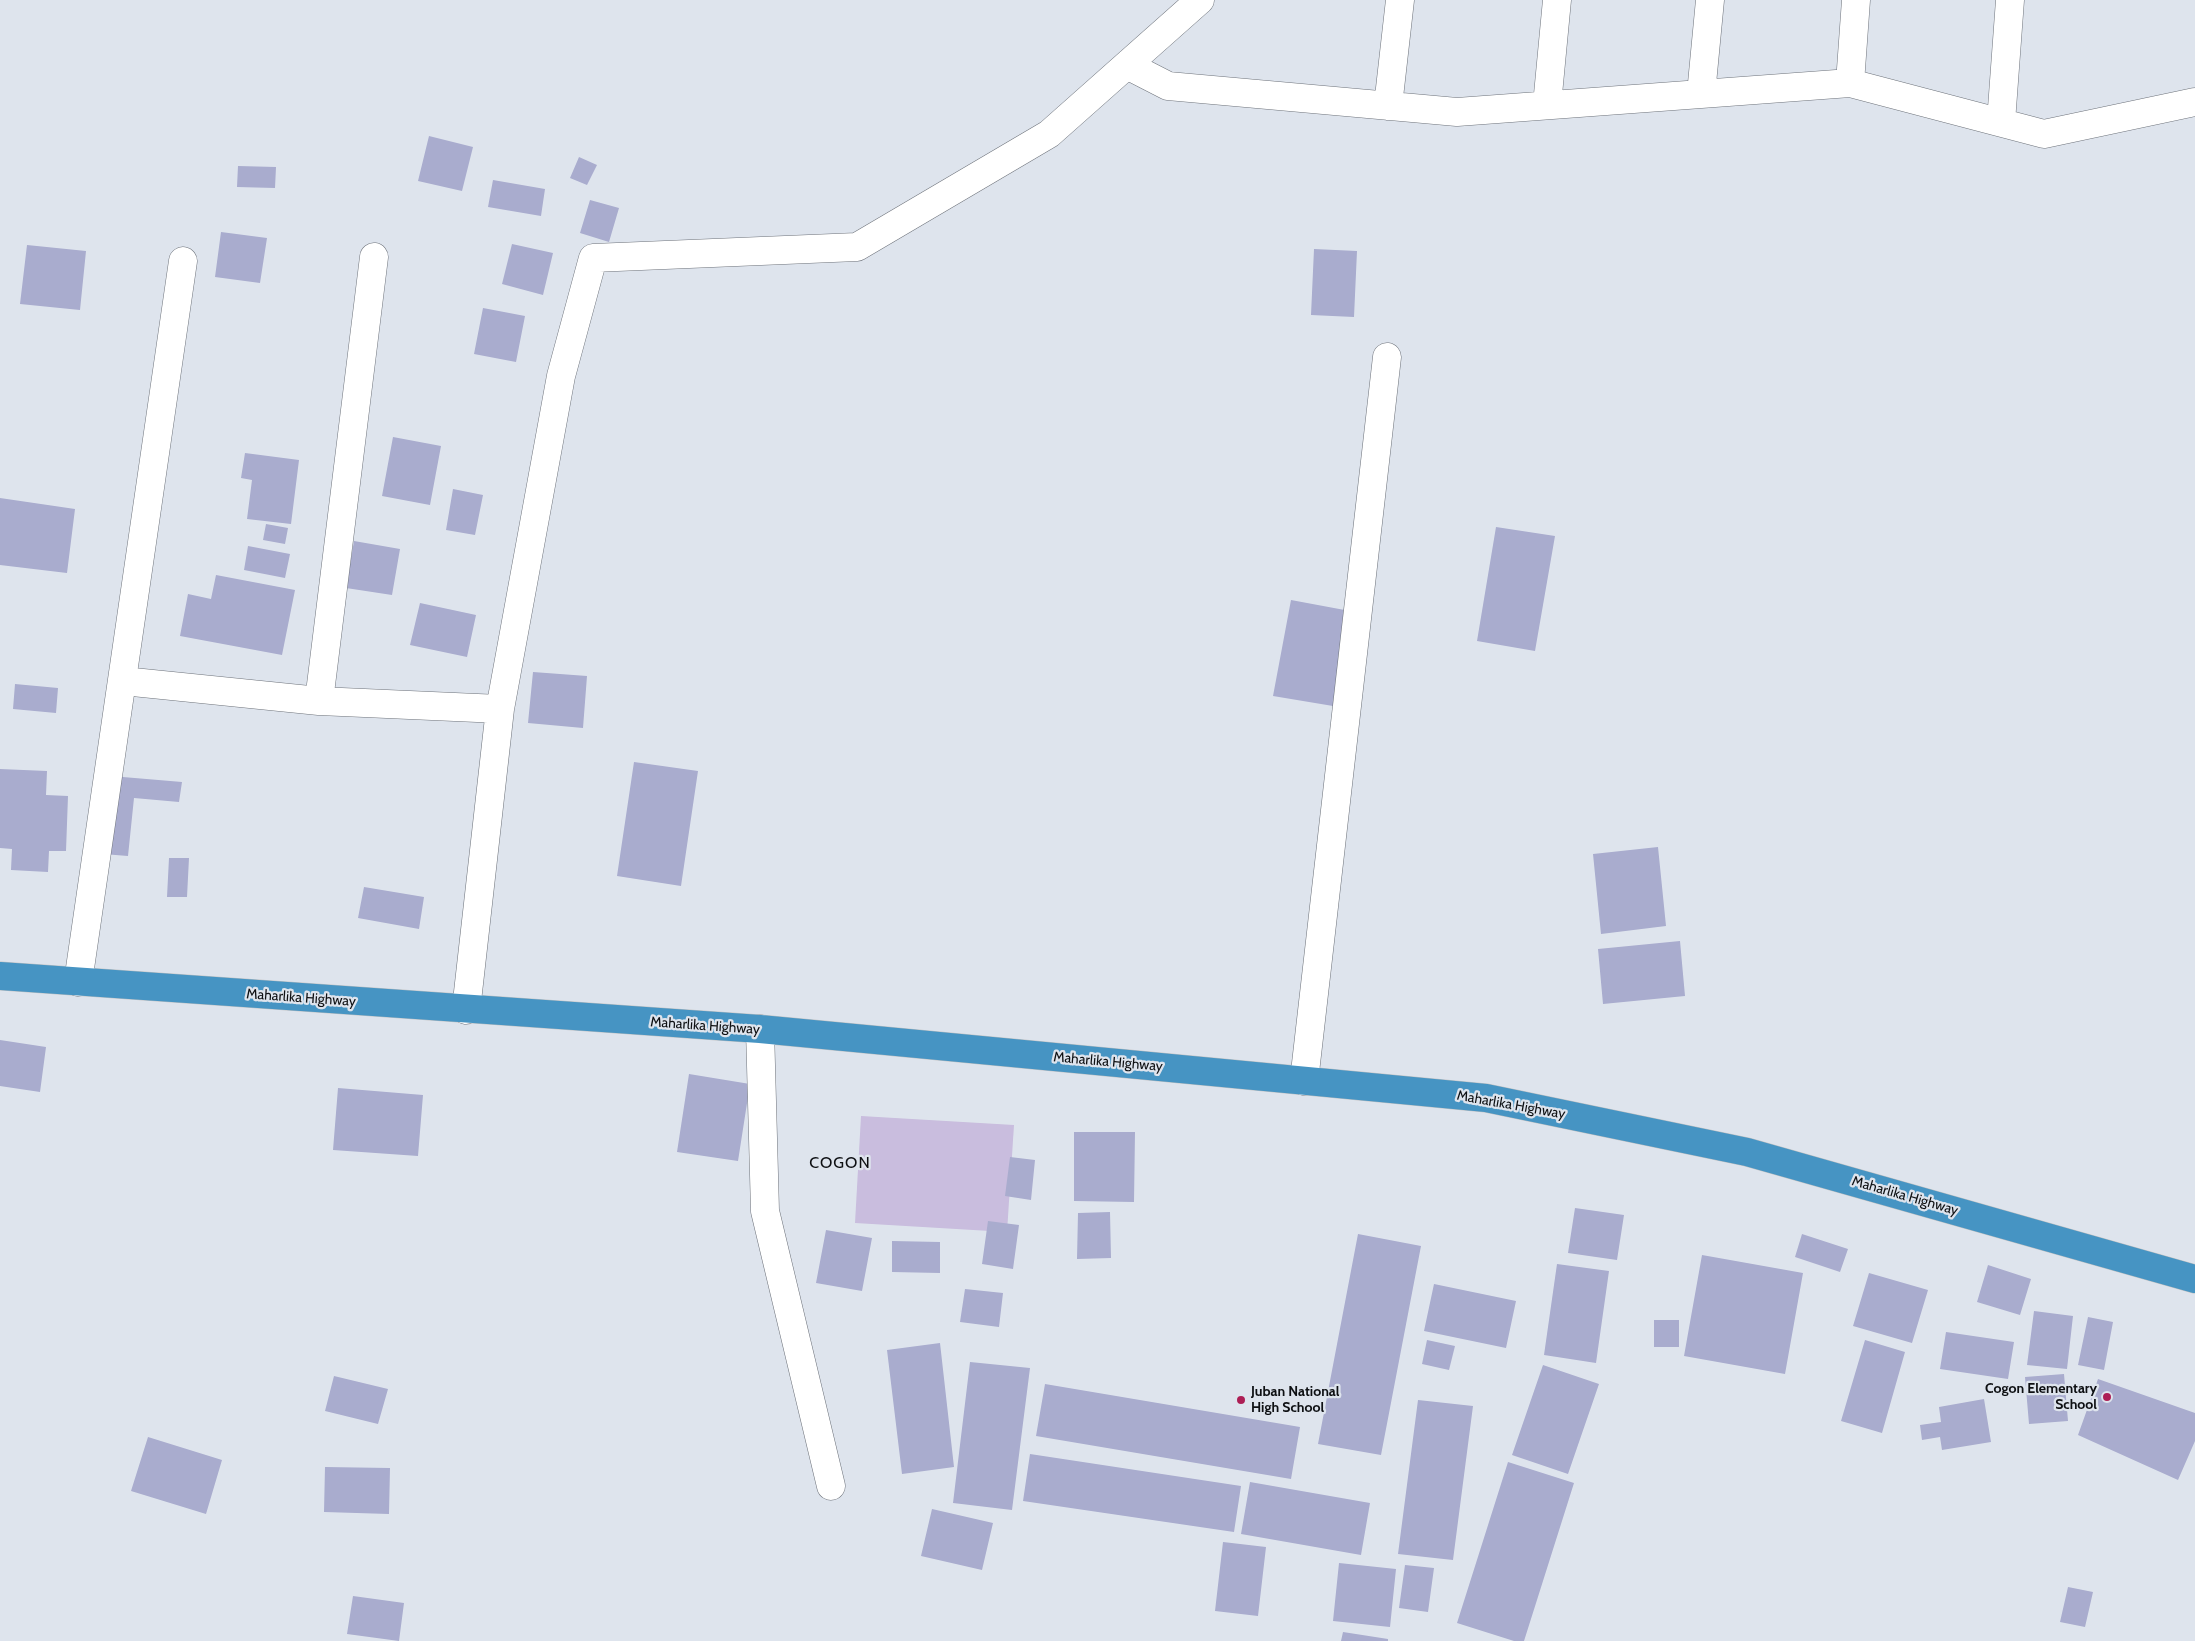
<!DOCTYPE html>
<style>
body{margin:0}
canvas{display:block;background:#dee4ed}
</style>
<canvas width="2195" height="1641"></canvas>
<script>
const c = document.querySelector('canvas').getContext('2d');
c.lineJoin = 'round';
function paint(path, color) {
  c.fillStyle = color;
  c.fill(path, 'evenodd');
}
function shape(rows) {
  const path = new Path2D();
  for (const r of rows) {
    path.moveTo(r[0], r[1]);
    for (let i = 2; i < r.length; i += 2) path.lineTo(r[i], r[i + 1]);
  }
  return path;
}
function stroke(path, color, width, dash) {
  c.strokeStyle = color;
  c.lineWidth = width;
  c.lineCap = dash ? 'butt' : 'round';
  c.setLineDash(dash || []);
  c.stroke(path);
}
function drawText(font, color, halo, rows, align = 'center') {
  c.font = font + ' Cabin,sans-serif';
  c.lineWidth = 4.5;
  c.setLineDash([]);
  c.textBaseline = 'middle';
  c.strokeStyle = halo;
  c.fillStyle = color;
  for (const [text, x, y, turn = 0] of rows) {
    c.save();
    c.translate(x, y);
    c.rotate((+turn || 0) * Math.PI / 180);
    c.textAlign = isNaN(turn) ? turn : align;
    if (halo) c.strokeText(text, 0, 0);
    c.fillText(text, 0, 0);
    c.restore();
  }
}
paint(shape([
 [861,1116,1014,1125,1007,1232,855,1223]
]), '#c9bdde');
paint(shape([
 [429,136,473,147,462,191,418,181],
 [579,157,597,165,587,185,570,178],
 [238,166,276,167,275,188,237,187],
 [493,180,545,189,541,216,488,207],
 [590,200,619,208,609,242,580,233],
 [221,232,267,238,260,283,215,277],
 [512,244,553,253,543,295,502,284],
 [27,245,86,251,80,310,20,304],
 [1314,249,1357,251,1354,317,1311,315],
 [483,308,525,316,516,362,474,354],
 [393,437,441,446,430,505,382,496],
 [245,453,299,460,291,524,247,519,252,480,241,478],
 [453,489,483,495,475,535,446,530],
 [0,498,75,509,67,573,0,565],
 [266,524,288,528,285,544,263,540],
 [1496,527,1555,536,1535,651,1477,641],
 [354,541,400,549,392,595,346,588],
 [248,546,290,554,285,578,244,570],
 [216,575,295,590,282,655,180,636,188,594,211,599],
 [1291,600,1350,611,1333,706,1273,696],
 [420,603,476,615,467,657,410,645],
 [533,672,587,676,583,728,528,723],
 [15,684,58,688,56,713,13,709],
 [634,762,698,771,681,886,617,876],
 [0,769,47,771,46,795,68,796,66,851,49,851,48,872,11,870,12,849,0,848],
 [111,776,182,782,179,802,134,798,128,856,103,854],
 [1658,847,1666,926,1601,934,1593,854],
 [169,858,189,858,187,897,167,897],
 [364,887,424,897,419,929,358,918],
 [1680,941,1685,996,1603,1004,1598,949],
 [0,1040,46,1047,40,1092,0,1086],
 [689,1074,750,1084,738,1161,677,1152],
 [338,1088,423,1095,418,1156,333,1150],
 [1074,1132,1135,1132,1134,1202,1074,1201],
 [1010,1157,1035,1160,1031,1200,1005,1196],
 [1575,1208,1624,1215,1617,1260,1568,1253],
 [1110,1212,1111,1258,1077,1259,1078,1213],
 [988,1221,1019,1225,1013,1269,982,1264],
 [826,1230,872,1238,862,1291,816,1283],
 [1358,1234,1421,1246,1381,1455,1318,1444],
 [1802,1234,1848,1249,1840,1272,1795,1257],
 [892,1241,940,1242,940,1273,892,1272],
 [1702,1255,1803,1273,1785,1374,1684,1356],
 [1557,1264,1609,1271,1596,1363,1544,1355],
 [1988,1265,2031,1279,2020,1315,1977,1302],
 [1869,1273,1928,1290,1912,1343,1853,1326],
 [1434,1284,1516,1301,1506,1348,1424,1331],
 [965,1289,1003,1293,999,1327,960,1322],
 [2034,1311,2073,1316,2067,1369,2027,1365],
 [2088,1317,2113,1322,2104,1370,2078,1365],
 [1654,1320,1679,1320,1679,1347,1654,1347],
 [1946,1332,2014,1342,2008,1379,1940,1369],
 [1427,1340,1455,1346,1449,1370,1422,1364],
 [1865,1340,1905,1352,1882,1433,1841,1421],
 [940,1343,954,1467,902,1474,887,1350],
 [970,1362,1030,1368,1012,1510,953,1503],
 [1543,1365,1599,1384,1568,1474,1512,1455],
 [2064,1374,2068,1421,2029,1424,2025,1377],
 [334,1376,388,1389,378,1424,325,1411],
 [2098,1379,2195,1413,2195,1441,2178,1480,2078,1435],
 [1045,1384,1300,1427,1291,1479,1036,1436],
 [1984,1399,1991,1442,1942,1450,1940,1437,1922,1440,1920,1425,1941,1422,1939,1407],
 [1418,1400,1473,1406,1453,1560,1398,1554],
 [148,1437,222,1460,206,1514,131,1491],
 [1030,1454,1241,1486,1234,1532,1023,1501],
 [1508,1462,1574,1483,1524,1641,1514,1641,1457,1623],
 [325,1467,390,1468,389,1514,324,1512],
 [1250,1482,1370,1503,1361,1555,1241,1534],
 [932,1509,993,1523,982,1570,921,1556],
 [1223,1542,1266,1547,1258,1616,1215,1611],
 [1339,1563,1396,1569,1390,1627,1333,1621],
 [1405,1565,1434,1568,1428,1612,1399,1608],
 [2068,1587,2093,1592,2085,1627,2060,1622],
 [353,1596,404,1603,399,1641,347,1634],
 [1343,1632,1388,1639,1388,1641,1341,1641]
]), '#a9acce');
const minor = shape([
 [1127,65,1168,86,1457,112,1850,83,2044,134,2195,102],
 [1850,83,1856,0],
 [1701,94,1710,0],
 [1547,105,1557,0],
 [1388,106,1400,0],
 [2001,122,2010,0],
 [123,681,319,701,500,709],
 [319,701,374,257],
 [78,982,183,261],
 [466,1010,500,709,561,376,593,258,857,247,1049,134,1200,0],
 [760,1029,765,1211,831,1486],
 [1304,1081,1387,357]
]);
const highway = shape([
 [0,976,760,1029,1486,1098,1747,1152,2195,1279]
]);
stroke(minor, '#6e737b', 29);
stroke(highway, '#c0c1c2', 29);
stroke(minor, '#fff', 28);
stroke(highway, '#4694c3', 28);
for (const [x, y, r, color] of [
 [2107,1397,5,"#ad1e55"],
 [1241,1400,5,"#ad1e55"]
]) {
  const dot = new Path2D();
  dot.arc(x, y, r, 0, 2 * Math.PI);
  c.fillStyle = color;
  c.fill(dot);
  stroke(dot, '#dee4ed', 2);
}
drawText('14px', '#0e1013', '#dee4ed', [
 ["Maharlika Highway",301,998,4],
 ["Maharlika Highway",705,1026,4],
 ["Maharlika Highway",1108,1062,5],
 ["Maharlika Highway",1511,1105,10],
 ["Maharlika Highway",1905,1196,16]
]);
drawText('bold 14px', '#0e1013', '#dee4ed', [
 ["Cogon Elementary",2097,1389],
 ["School",2097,1405],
 ["Juban National",1251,1392,"left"],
 ["High School",1251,1408,"left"]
], 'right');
c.letterSpacing = '1px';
drawText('16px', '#0e1013', '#dee4ed', [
 ["COGON",840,1163]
]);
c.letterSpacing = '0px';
</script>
